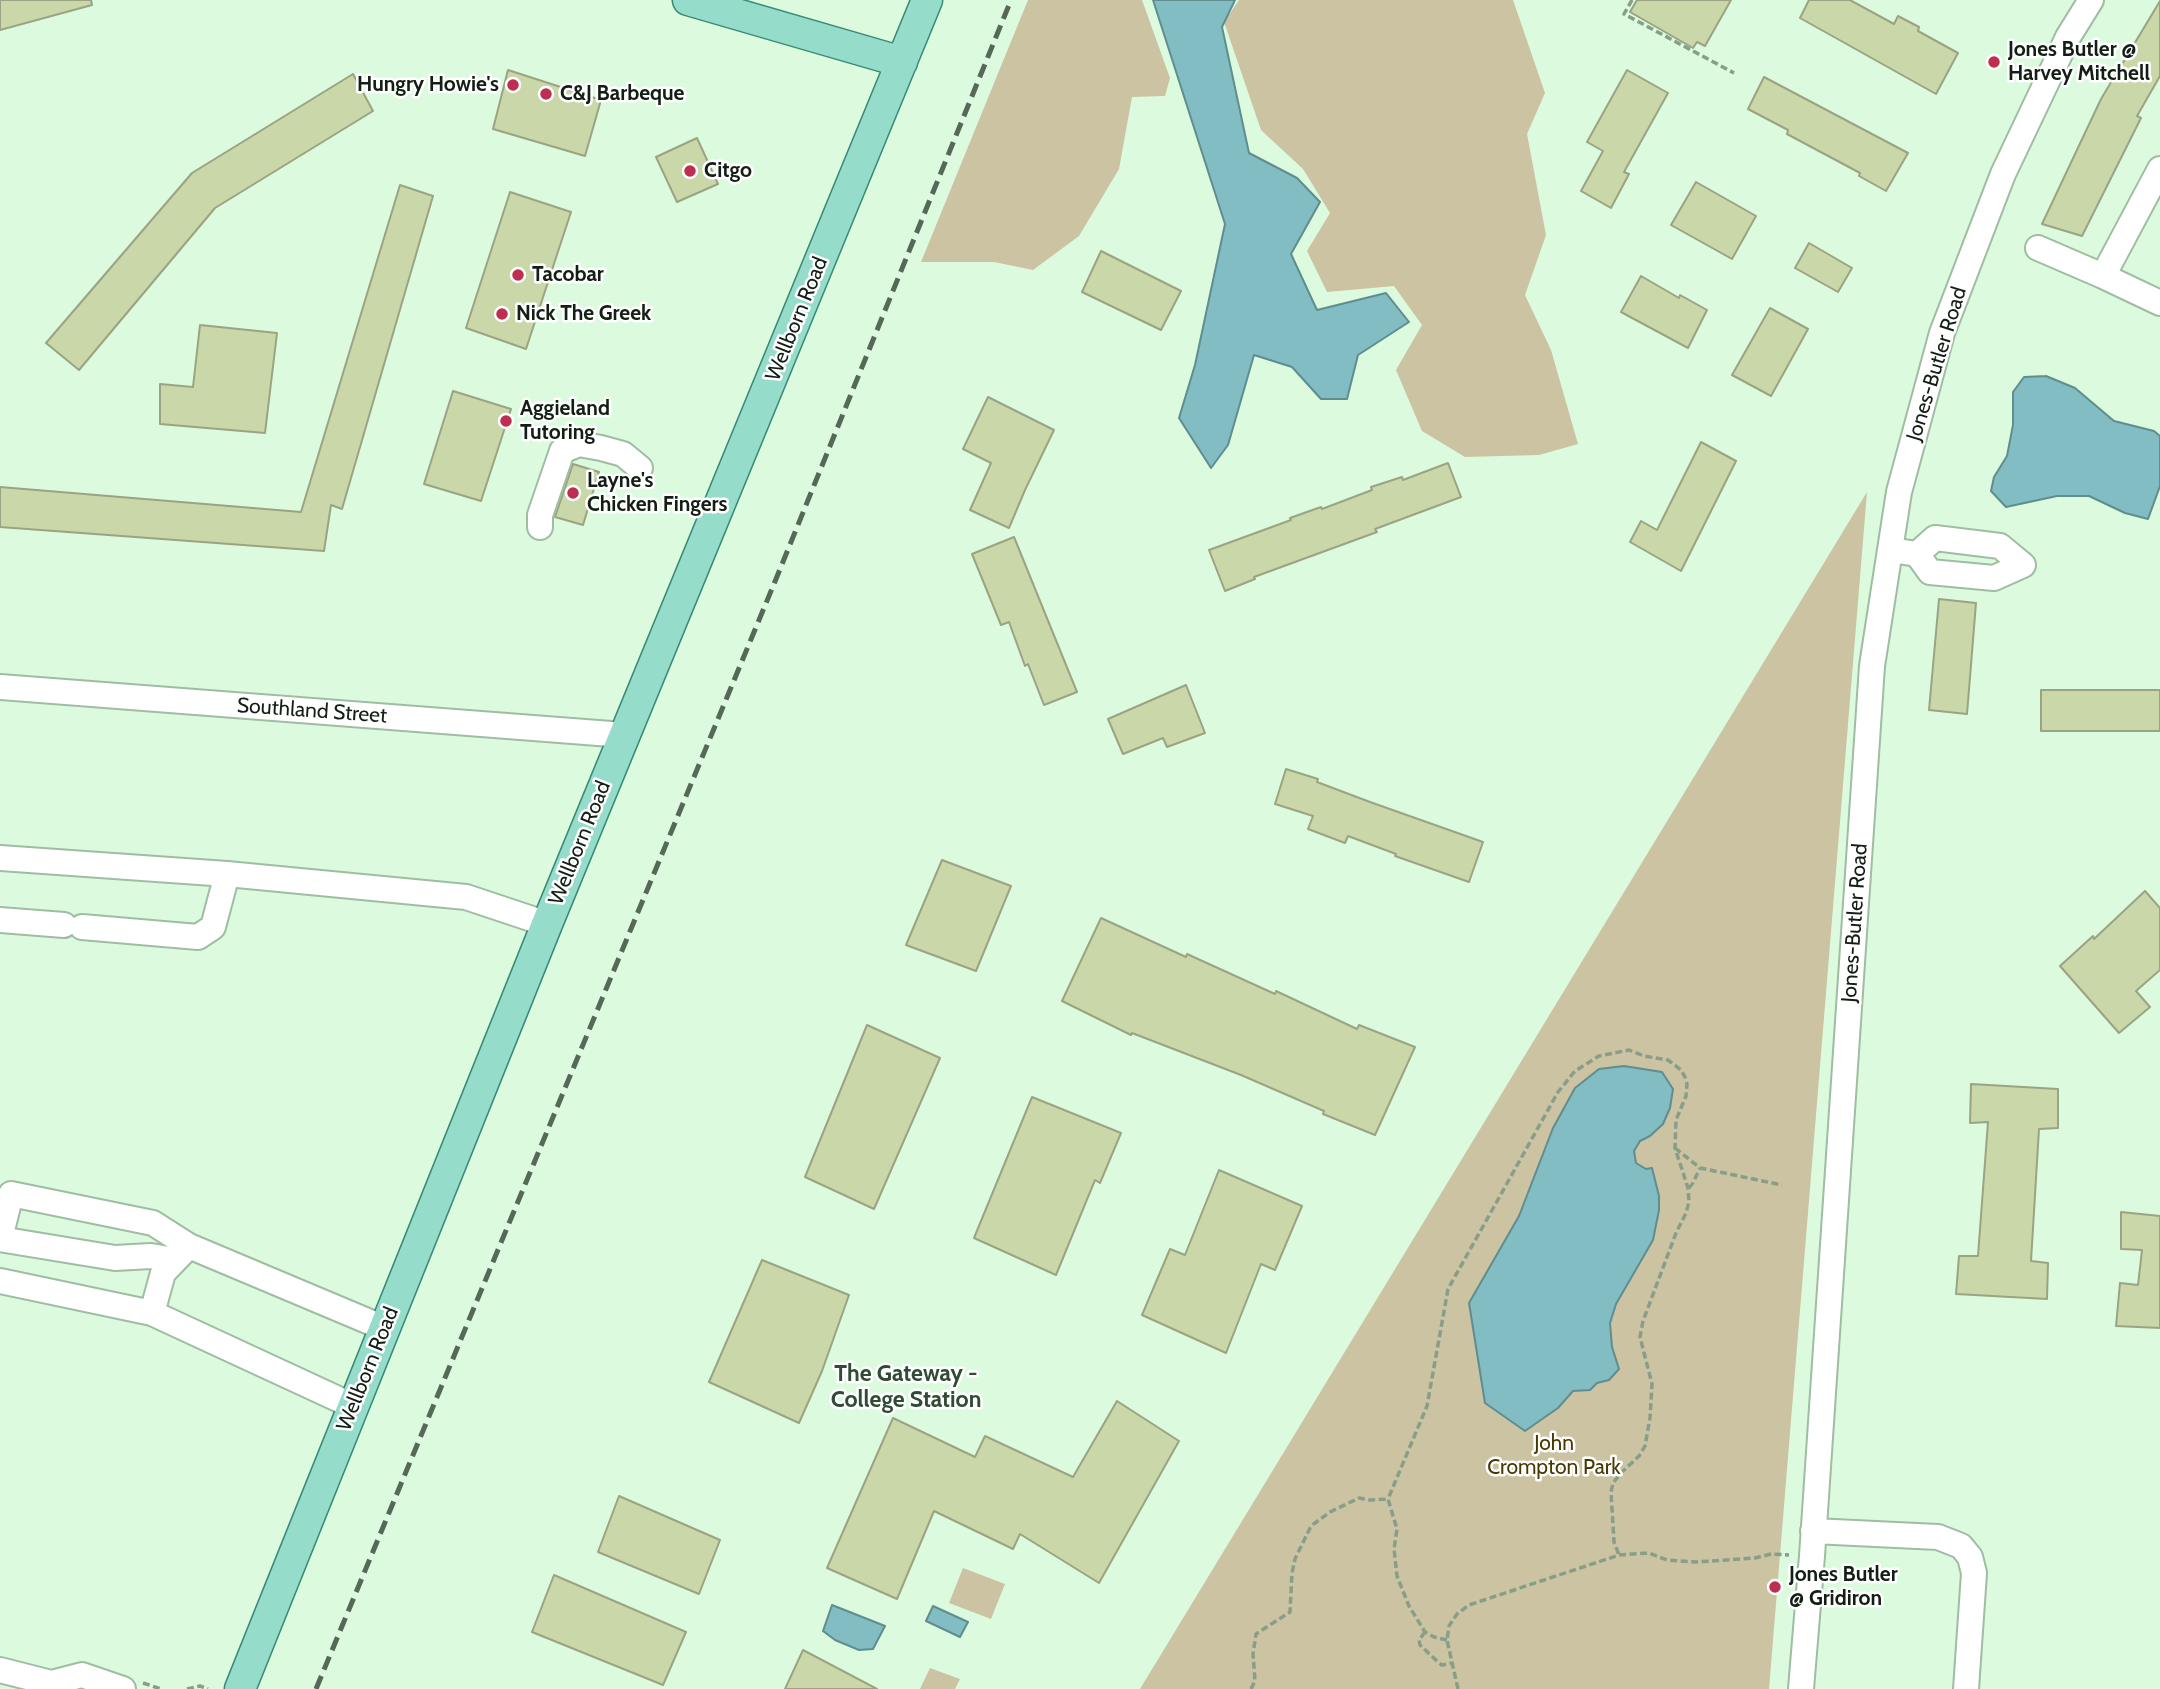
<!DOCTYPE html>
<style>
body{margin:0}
canvas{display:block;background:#dbfade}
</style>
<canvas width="2160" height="1689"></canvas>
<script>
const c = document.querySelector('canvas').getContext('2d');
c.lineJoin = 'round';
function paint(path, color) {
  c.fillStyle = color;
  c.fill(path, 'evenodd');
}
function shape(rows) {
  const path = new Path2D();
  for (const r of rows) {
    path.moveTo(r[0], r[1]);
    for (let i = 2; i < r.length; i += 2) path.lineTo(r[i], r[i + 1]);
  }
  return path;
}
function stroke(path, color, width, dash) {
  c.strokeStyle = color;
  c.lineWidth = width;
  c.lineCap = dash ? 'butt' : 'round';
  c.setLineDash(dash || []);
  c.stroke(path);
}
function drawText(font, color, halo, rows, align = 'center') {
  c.font = font + ' Cabin,sans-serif';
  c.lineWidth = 5;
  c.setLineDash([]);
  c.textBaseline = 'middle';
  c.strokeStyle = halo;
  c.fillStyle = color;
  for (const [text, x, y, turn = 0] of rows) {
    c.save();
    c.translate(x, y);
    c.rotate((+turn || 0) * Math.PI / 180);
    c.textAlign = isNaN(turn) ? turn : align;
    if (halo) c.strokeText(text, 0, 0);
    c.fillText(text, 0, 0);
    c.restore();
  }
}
paint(shape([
 [1028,0,1142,0,1170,78,1165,96,1132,97,1119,169,1079,236,1033,270,994,262,921,262],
 [1239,0,1513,0,1545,93,1527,134,1546,235,1525,295,1551,350,1578,444,1539,455,1465,457,1422,431,1396,370,1422,325,1394,286,1327,292,1307,251,1330,213,1303,169,1261,130,1224,22],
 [1867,492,1769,1689,1140,1689],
 [963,1568,1005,1584,991,1619,949,1603],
 [930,1668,960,1679,955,1689,920,1689]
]), '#ccc3a3');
const water = shape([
 [1153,0,1235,0,1222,27,1249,153,1297,178,1320,202,1291,254,1317,310,1386,293,1409,322,1358,355,1347,399,1321,399,1292,367,1254,355,1228,445,1211,468,1179,418,1195,365,1225,224,1153,0],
 [2046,376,2075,388,2114,421,2154,431,2160,436,2160,486,2148,519,2125,513,2089,496,2057,496,2006,507,1991,491,1994,477,2007,456,2013,425,2013,392,2024,377,2046,376],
 [1624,1066,1662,1072,1673,1089,1670,1108,1663,1124,1650,1136,1640,1141,1634,1151,1636,1163,1646,1169,1652,1168,1659,1196,1659,1210,1653,1240,1616,1304,1610,1323,1612,1347,1619,1369,1609,1380,1597,1383,1590,1390,1573,1391,1558,1408,1525,1431,1485,1403,1469,1303,1519,1216,1553,1128,1575,1088,1599,1069,1624,1066],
 [832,1605,885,1626,873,1649,859,1650,835,1640,823,1631,832,1605],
 [933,1606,968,1622,960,1637,926,1621,933,1606]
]);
paint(water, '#81bdc2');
stroke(water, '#608d8e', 2);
const building = shape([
 [0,0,91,0,92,5,0,30,0,0],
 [1637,0,1731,0,1705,46,1697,42,1693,48,1630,12,1637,0],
 [1809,0,1850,0,1894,24,1898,16,1919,27,1918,31,1958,53,1936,94,1800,18,1809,0],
 [2160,1,2160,76,2137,116,2141,118,2082,236,2042,224,2101,99,2160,1],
 [508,70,601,100,585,156,493,129,508,70],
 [1627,70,1668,93,1624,172,1629,174,1611,208,1581,191,1603,151,1587,142,1627,70],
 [353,74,373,111,215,208,79,370,46,343,192,173,353,74],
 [1764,77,1908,153,1886,191,1859,176,1860,173,1787,134,1788,130,1748,109,1764,77],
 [697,138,718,184,677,202,656,157,697,138],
 [1696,182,1756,216,1732,259,1671,225,1696,182],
 [400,185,433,196,342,509,331,505,324,551,0,527,0,487,301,512,400,185],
 [510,192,571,212,526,349,466,328,510,192],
 [1809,243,1852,268,1838,292,1795,268,1809,243],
 [1101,251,1181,291,1161,330,1082,292,1101,251],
 [1641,276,1679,298,1680,295,1707,310,1688,348,1621,312,1641,276],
 [1770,308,1808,329,1771,396,1732,375,1770,308],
 [200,325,277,333,265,433,160,424,160,384,193,387,200,325],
 [453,391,511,409,481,501,424,484,453,391],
 [988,397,1054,430,1025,490,1009,528,970,510,991,463,963,449,988,397],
 [1701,442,1736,461,1681,571,1630,542,1641,521,1657,530,1701,442],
 [1448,463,1461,497,1375,529,1377,532,1254,577,1255,579,1225,591,1209,550,1291,520,1290,518,1321,507,1322,509,1372,490,1371,487,1402,477,1403,480,1448,463],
 [573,464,599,472,583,525,555,517,573,464],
 [1014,537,1077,692,1044,705,1028,664,1025,666,1009,622,1001,625,972,554,1014,537],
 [1939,599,1976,603,1967,714,1929,710,1939,599],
 [1186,685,1205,733,1167,747,1163,738,1123,754,1108,719,1186,685],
 [2041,690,2160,690,2160,731,2041,731,2041,690],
 [1286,769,1318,779,1317,782,1370,802,1483,842,1469,882,1395,856,1396,854,1348,836,1345,843,1308,829,1313,816,1275,804,1286,769],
 [942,860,1011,886,976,971,906,945,942,860],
 [2145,891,2160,908,2160,970,2136,991,2150,1007,2119,1033,2060,966,2093,936,2094,939,2145,891],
 [1101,918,1186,957,1187,954,1275,994,1276,991,1357,1029,1359,1025,1415,1047,1375,1135,1323,1114,1324,1111,1241,1075,1132,1033,1131,1035,1062,1001,1101,918],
 [867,1025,940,1058,874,1209,805,1177,867,1025],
 [1971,1084,2058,1089,2058,1128,2039,1129,2031,1261,2048,1263,2047,1299,1956,1294,1959,1256,1978,1256,1988,1122,1970,1123,1971,1084],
 [1032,1097,1121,1133,1100,1183,1095,1180,1056,1275,974,1238,1032,1097],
 [1219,1170,1302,1206,1275,1270,1261,1264,1226,1353,1142,1315,1170,1249,1185,1255,1219,1170],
 [2121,1212,2160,1216,2160,1328,2116,1326,2120,1283,2138,1285,2142,1250,2121,1249,2121,1212],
 [762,1260,849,1295,822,1371,799,1423,709,1382,762,1260],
 [1117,1401,1179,1441,1099,1583,1020,1534,1013,1549,934,1511,897,1599,827,1568,893,1418,975,1457,985,1436,1073,1477,1117,1401],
 [619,1496,720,1540,699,1594,598,1552,619,1496],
 [554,1575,686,1632,663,1685,532,1632,554,1575],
 [803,1650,877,1689,785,1689,803,1650]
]);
paint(building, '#cad7a9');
stroke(building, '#9aa482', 2);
const minor = shape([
 [2160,169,2103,276,2160,303],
 [2038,248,2103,276],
 [540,527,540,515,562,451,579,444,601,448,623,454,640,468],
 [1891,550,1917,554,1930,572,1994,578,2023,565,2000,546,1935,538,1917,554],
 [0,687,624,735],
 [0,858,227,874,466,897,547,924],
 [0,920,64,925],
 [82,927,198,937,213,927,227,874],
 [0,1238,11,1194,153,1223,189,1246],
 [0,1239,115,1258,151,1256,175,1260],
 [0,1281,152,1313],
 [353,1406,152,1313,163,1273,189,1246,384,1328],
 [1813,1531,1938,1537,1961,1546,1970,1557,1974,1573,1966,1689],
 [0,1670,51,1683,58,1689],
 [51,1683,82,1675,123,1689],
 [1801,1689,1812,1556,1872,666,1899,492,1942,333,2003,174,2068,37,2091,0]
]);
const major = shape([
 [688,0,902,62],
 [240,1689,547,924,927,0]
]);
stroke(minor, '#a0bda3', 28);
stroke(major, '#398a75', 33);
stroke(shape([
 [1632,0,1624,14,1734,73],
 [1675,1148,1700,1168,1782,1185],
 [1689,1188,1693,1183,1700,1168],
 [1425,1632,1419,1640,1420,1645,1439,1663,1442,1665,1452,1663],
 [1447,1640,1434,1637,1425,1632,1409,1606,1397,1576,1394,1549,1397,1529,1388,1499,1427,1406,1448,1289,1558,1092,1575,1071,1599,1056,1629,1050,1644,1056,1668,1060,1681,1070,1685,1077,1687,1084,1686,1096,1676,1120,1675,1148,1688,1188,1689,1202,1686,1213,1676,1233,1643,1321,1640,1337,1652,1384,1650,1418,1645,1446,1639,1456,1620,1474,1613,1483,1611,1492,1614,1542,1619,1555],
 [143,1683,161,1689],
 [187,1689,200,1686,208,1689],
 [1251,1689,1255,1681,1253,1654,1256,1634,1290,1612,1292,1573,1295,1559,1311,1526,1330,1512,1359,1498,1370,1500,1388,1499],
 [1458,1689,1447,1640,1449,1626,1457,1614,1469,1605,1619,1555,1649,1553,1667,1560,1696,1562,1755,1558,1771,1554,1789,1555]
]), '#879e89', 3.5, [7, 3.5]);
stroke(minor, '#fff', 24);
stroke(major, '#95dccb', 30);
stroke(shape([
 [316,1689,776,579,1011,0]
]), '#566858', 5, [14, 7]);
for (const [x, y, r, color] of [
 [1994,62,7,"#be2e51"],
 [513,85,7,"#be2e51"],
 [546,94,7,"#be2e51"],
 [690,171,7,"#be2e51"],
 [518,275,7,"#be2e51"],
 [502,314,7,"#be2e51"],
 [506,421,7,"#be2e51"],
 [573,493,7,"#be2e51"],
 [1775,1587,7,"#be2e51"]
]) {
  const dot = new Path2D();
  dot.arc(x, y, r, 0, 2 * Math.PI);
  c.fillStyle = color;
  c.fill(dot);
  stroke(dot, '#fff', 2.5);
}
drawText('bold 21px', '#131e14', '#fff', [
 ["Jones Butler @",2008,50],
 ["Harvey Mitchell",2008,74],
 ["Hungry Howie's",499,85,"right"],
 ["C&J Barbeque",560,94],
 ["Citgo",704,171],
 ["Tacobar",532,275],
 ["Nick The Greek",516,314],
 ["Aggieland",520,409],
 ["Tutoring",520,433],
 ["Layne's",587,481],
 ["Chicken Fingers",587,505],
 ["Jones Butler",1789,1575],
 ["@ Gridiron",1789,1599]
], 'left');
drawText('21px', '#131e14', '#fff', [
 ["Wellborn Road",797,319,-68],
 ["Jones-Butler Road",1937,364,-73],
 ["Southland Street",312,711,4],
 ["Wellborn Road",580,843,-68],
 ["Jones-Butler Road",1855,923,-86],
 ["Wellborn Road",368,1369,-68]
]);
drawText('21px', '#483900', '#fff', [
 ["John",1554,1444],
 ["Crompton Park",1554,1468]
]);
drawText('bold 23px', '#314b35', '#fff', [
 ["The Gateway -",906,1374],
 ["College Station",906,1400]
]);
</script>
